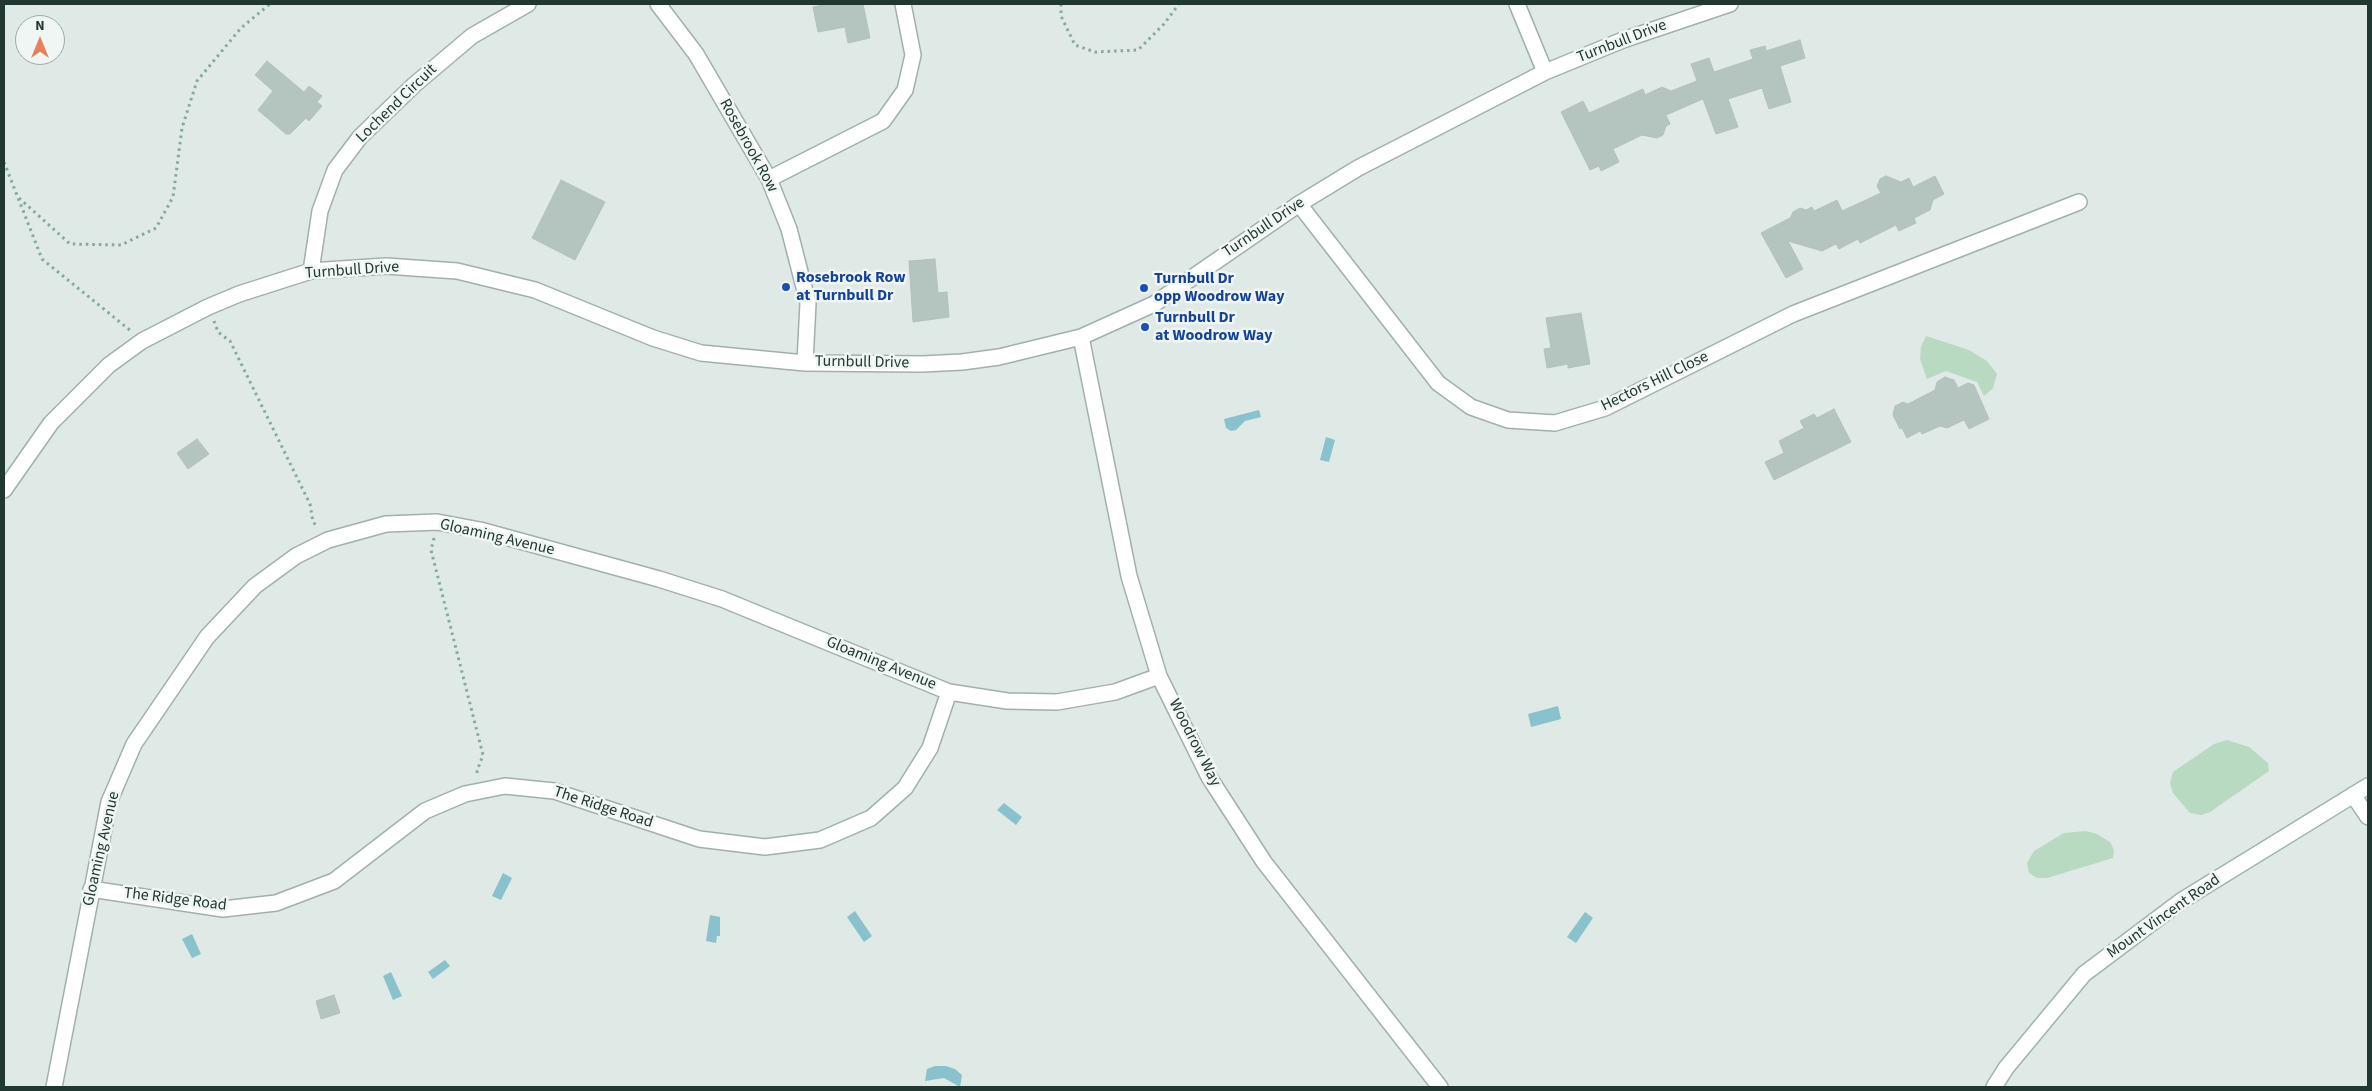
<!DOCTYPE html>
<style>
body{margin:0}
#map{position:relative;width:2372px;height:1091px;overflow:hidden;background:#dfe9e5;font-family:"Source Sans 3",sans-serif}
canvas{display:block}
.frame{position:absolute;inset:0;border:5px solid #213832;pointer-events:none}
.north{position:absolute;left:15px;top:15px;width:50px;height:50px;box-sizing:border-box;background:#eff6f3;border:1px solid #9daaa6;border-radius:50%;rotate:0deg;font-size:14px;font-weight:700;line-height:20px;text-align:center;color:#213832}
.north::after{content:'';display:block;margin:auto;width:18px;height:22px;background:#ea7f5c;clip-path:polygon(50% 0,100% 100%,50% 72%,0 100%)}
</style>
<div id="map">
<canvas width="2372" height="1091"></canvas>
<div class="frame"></div>
<div class="north">N</div>
</div>
<script>
const c = document.querySelector('canvas').getContext('2d');
c.lineJoin = 'round';
function paint(path, color) {
  c.fillStyle = color;
  c.fill(path, 'evenodd');
}
function shape(rows) {
  const path = new Path2D();
  for (const r of rows) {
    path.moveTo(r[0], r[1]);
    for (let i = 2; i < r.length; i += 2) path.lineTo(r[i], r[i + 1]);
  }
  return path;
}
function stroke(path, color, width, dash) {
  c.strokeStyle = color;
  c.lineWidth = width;
  c.lineCap = dash ? 'butt' : 'round';
  c.setLineDash(dash || []);
  c.stroke(path);
}
function drawText(font, color, halo, rows, align = 'center') {
  c.font = font + ' "Source Sans 3",sans-serif';
  c.lineWidth = 5;
  c.setLineDash([]);
  c.textBaseline = 'middle';
  c.strokeStyle = halo;
  c.fillStyle = color;
  for (const [text, x, y, turn = 0] of rows) {
    c.save();
    c.translate(x, y);
    c.rotate((+turn || 0) * Math.PI / 180);
    c.textAlign = isNaN(turn) ? turn : align;
    if (halo) c.strokeText(text, 0, 0);
    c.fillText(text, 0, 0);
    c.restore();
  }
}
paint(shape([
 [1926,336,1969,350,1987,361,1997,374,1993,388,1984,396,1977,382,1946,371,1927,379,1920,359,1921,347],
 [2227,740,2249,747,2268,763,2269,771,2210,812,2201,815,2190,813,2173,793,2170,783,2173,772,2214,744],
 [2086,831,2097,834,2110,842,2114,850,2113,858,2047,878,2037,878,2029,873,2027,863,2034,851,2064,833]
]), '#b8dac1');
paint(shape([
 [1259,410,1261,417,1245,421,1236,430,1231,431,1226,428,1224,419],
 [1326,437,1335,440,1329,462,1320,460],
 [1558,706,1561,719,1531,727,1528,714],
 [1004,803,1022,817,1016,825,997,810],
 [503,873,512,878,501,900,492,896],
 [855,911,872,936,864,942,847,917],
 [1585,912,1593,918,1576,943,1567,937],
 [710,915,720,917,720,936,717,936,716,943,706,941],
 [192,934,201,954,192,958,182,939],
 [445,960,450,966,433,979,428,972],
 [391,972,402,996,393,1000,383,976],
 [935,1066,946,1066,955,1069,962,1075,960,1087,944,1078,925,1081,927,1069]
]), '#89c2cc');
const building = shape([
 [827,4,863,4,870,38,848,43,845,27,818,32,813,7,827,4],
 [1800,40,1805,58,1780,66,1791,102,1769,109,1762,88,1728,99,1738,127,1716,134,1703,99,1666,115,1670,124,1666,126,1663,135,1657,138,1642,135,1613,149,1619,162,1601,171,1599,166,1590,170,1561,112,1583,101,1589,113,1643,89,1645,95,1662,87,1671,91,1697,81,1691,64,1709,58,1714,72,1753,59,1750,50,1765,46,1766,51,1800,40],
 [267,61,304,92,309,86,322,96,317,102,322,106,309,121,306,118,290,134,286,134,258,110,273,91,255,75,267,61],
 [1886,176,1901,182,1909,178,1913,187,1935,176,1944,194,1933,200,1930,210,1914,218,1916,223,1899,231,1896,225,1860,243,1858,239,1839,249,1836,244,1822,251,1788,241,1803,269,1786,278,1761,233,1790,218,1793,212,1800,208,1806,210,1812,207,1814,211,1837,200,1842,211,1881,193,1877,186,1880,179,1886,176],
 [561,180,605,202,575,260,532,238,561,180],
 [935,259,938,293,947,292,949,317,913,322,909,261,935,259],
 [1581,313,1590,364,1568,368,1568,364,1547,368,1544,349,1551,348,1546,318,1581,313],
 [1945,377,1954,380,1958,388,1968,383,1974,385,1989,419,1969,429,1964,420,1947,428,1940,426,1922,434,1920,431,1907,438,1902,428,1900,429,1893,415,1895,406,1903,402,1908,404,1935,390,1937,382,1945,377],
 [1834,409,1851,442,1774,480,1765,462,1784,453,1779,441,1804,428,1800,421,1814,414,1817,418,1834,409],
 [197,439,209,454,188,469,177,453,197,439],
 [334,995,340,1013,321,1019,316,1001,334,995]
]);
paint(building, '#b4c4be');
stroke(building, '#b2c2bb', 1);
const street = shape([
 [658,4,696,54,769,179,789,229,808,303,805,363],
 [1517,4,1545,72],
 [769,179,883,121,905,90,913,55,903,4],
 [1299,204,1438,383,1471,407,1508,420,1555,423,1605,408,1793,314,2079,202],
 [311,271,320,211,335,170,360,137,414,85,472,36,528,4],
 [1081,337,1129,576,1159,676,1209,777,1264,862,1440,1087],
 [4,490,51,423,109,365,142,341,208,307,239,294,311,271,386,266,457,271,535,290,653,338,701,353,805,363,922,364,962,362,999,357,1081,337,1154,304,1299,204,1358,168,1545,72,1623,40,1730,4],
 [2353,795,2368,817],
 [91,889,223,909,276,903,334,881,425,811,465,794,505,786,554,791,699,839,765,847,820,840,871,818,905,788,930,748,949,692],
 [54,1087,109,802,134,744,207,637,255,586,296,556,328,540,386,524,437,522,480,530,659,579,722,599,949,692,1007,701,1057,702,1115,692,1159,676]
]);
const secondary = shape([
 [1994,1087,2006,1068,2084,974,2181,901,2368,786]
]);
stroke(street, '#a2b0ac', 18);
stroke(secondary, '#9fb4ac', 18);
stroke(shape([
 [1061,4,1061,16,1075,45,1095,52,1138,50,1164,24,1179,4],
 [4,162,42,259,131,331],
 [19,198,70,244,121,245,156,228,173,197,182,128,197,81,241,28,270,4],
 [214,321,218,332,230,341,310,504,313,522,318,527],
 [434,538,431,550,483,755,477,771,478,776]
]), '#81ab9e', 3, [2.5, 4]);
stroke(street, '#fff', 15);
stroke(secondary, '#fff', 15);
for (const [x, y, r, color] of [
 [786,287,5,"#1a4fb4"],
 [1144,288,5,"#1a4fb4"],
 [1145,327,5,"#1a4fb4"]
]) {
  const dot = new Path2D();
  dot.arc(x, y, r, 0, 2 * Math.PI);
  c.fillStyle = color;
  c.fill(dot);
  stroke(dot, '#eff6f3', 2);
}
drawText('16px', '#213832', '#eff6f3', [
 ["Turnbull Drive",1622,42,-21],
 ["Lochend Circuit",397,104,-44],
 ["Rosebrook Row",748,146,61],
 ["Turnbull Drive",1264,228,-34],
 ["Turnbull Drive",352,271,-4],
 ["Turnbull Drive",862,363,1],
 ["Hectors Hill Close",1655,382,-26],
 ["Gloaming Avenue",497,538,13],
 ["Gloaming Avenue",881,664,22],
 ["Woodrow Way",1194,743,63],
 ["The Ridge Road",603,808,18],
 ["Gloaming Avenue",102,849,-77],
 ["The Ridge Road",175,900,7],
 ["Mount Vincent Road",2164,917,-35]
]);
drawText('bold 16px', '#164399', '#eff6f3', [
 ["Rosebrook Row",796,278],
 ["at Turnbull Dr",796,296],
 ["Turnbull Dr",1154,279],
 ["opp Woodrow Way",1154,297],
 ["Turnbull Dr",1155,318],
 ["at Woodrow Way",1155,336]
], 'left');
</script>
